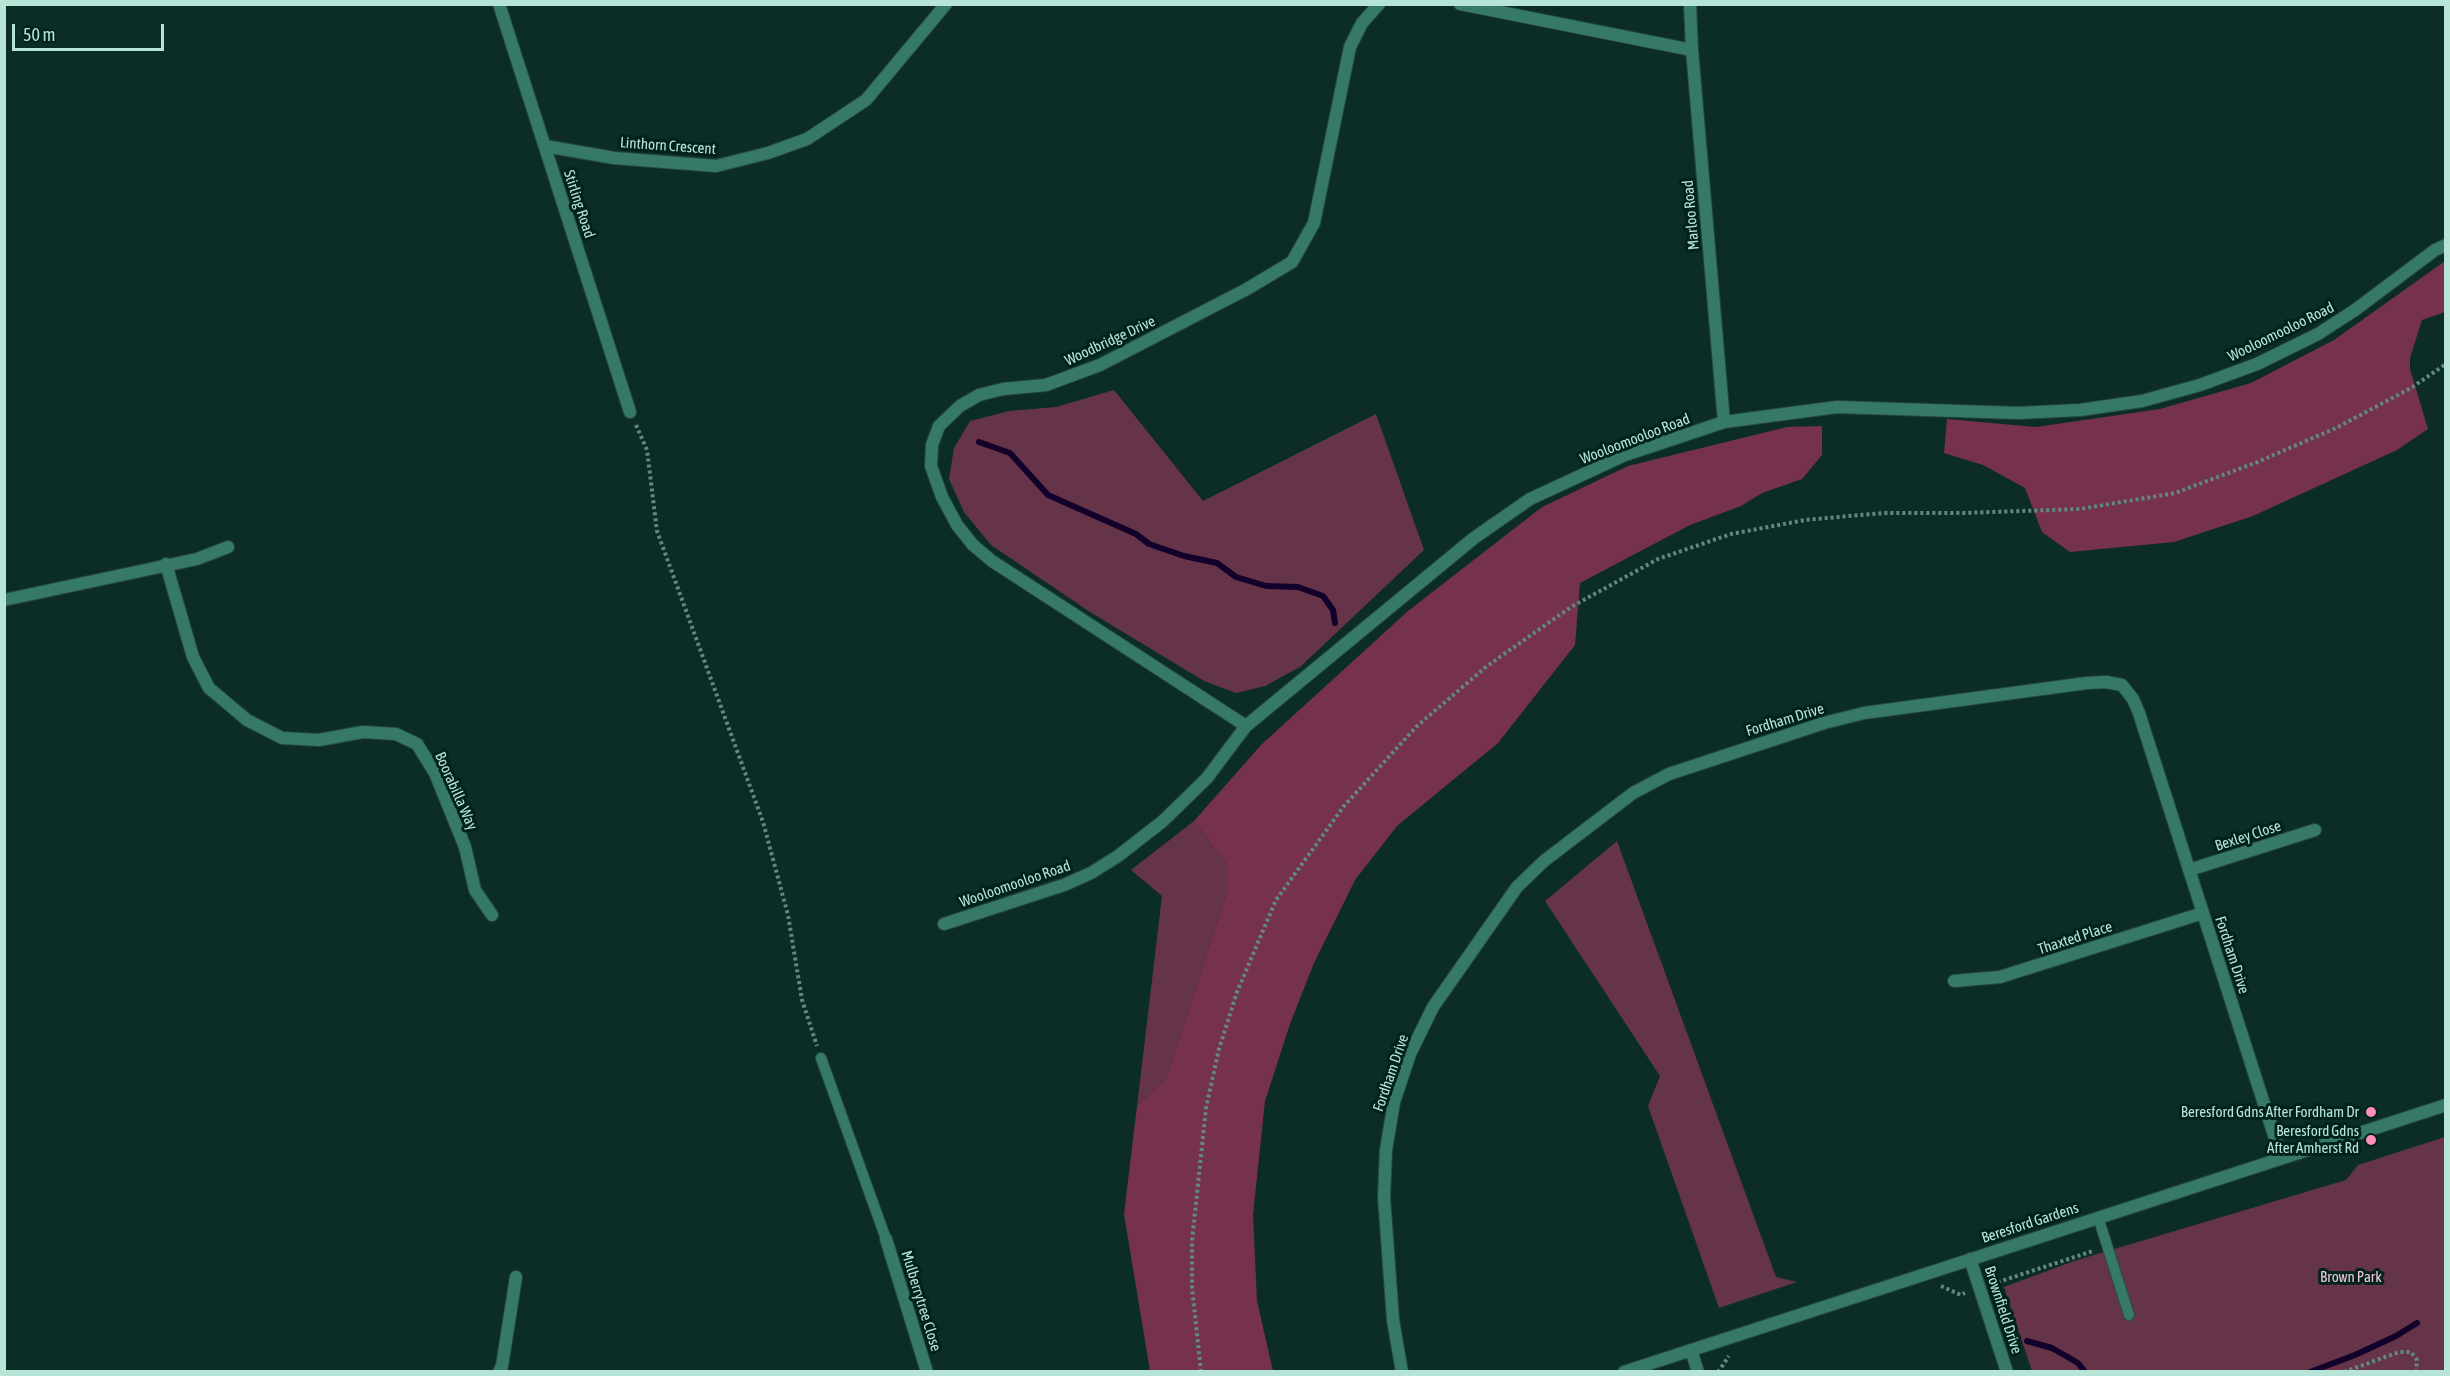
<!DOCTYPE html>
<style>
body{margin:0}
#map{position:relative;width:2450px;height:1376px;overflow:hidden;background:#0b2d25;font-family:"Asap Condensed",sans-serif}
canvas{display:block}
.frame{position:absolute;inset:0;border:6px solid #b6e5d7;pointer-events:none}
.scale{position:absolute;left:12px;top:24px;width:152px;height:27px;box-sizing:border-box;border:3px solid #b6e5d7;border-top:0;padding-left:8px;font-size:18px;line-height:21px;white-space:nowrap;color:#b6e5d7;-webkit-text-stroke:4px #02231b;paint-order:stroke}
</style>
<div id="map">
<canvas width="2450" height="1376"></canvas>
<div class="frame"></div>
<div class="scale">50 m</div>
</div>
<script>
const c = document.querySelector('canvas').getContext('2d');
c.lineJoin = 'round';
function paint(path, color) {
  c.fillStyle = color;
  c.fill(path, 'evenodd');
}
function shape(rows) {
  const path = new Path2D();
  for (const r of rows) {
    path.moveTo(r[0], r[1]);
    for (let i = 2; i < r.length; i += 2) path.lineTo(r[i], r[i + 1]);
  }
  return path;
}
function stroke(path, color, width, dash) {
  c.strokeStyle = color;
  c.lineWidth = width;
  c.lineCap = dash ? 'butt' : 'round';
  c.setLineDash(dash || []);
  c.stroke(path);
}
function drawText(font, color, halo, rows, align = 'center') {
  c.font = font + ' "Asap Condensed",sans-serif';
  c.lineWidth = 6;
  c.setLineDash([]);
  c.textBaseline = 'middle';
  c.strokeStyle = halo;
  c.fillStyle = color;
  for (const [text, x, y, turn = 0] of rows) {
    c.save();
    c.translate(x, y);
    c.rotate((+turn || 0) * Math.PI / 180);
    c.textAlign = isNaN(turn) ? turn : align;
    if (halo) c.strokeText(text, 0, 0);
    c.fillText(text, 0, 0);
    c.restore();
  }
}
paint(shape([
 [1114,390,1203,501,1376,414,1424,550,1300,667,1265,686,1236,693,1204,681,1090,612,991,545,964,512,949,479,954,448,970,421,1009,411,1056,407],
 [1194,821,1227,865,1227,892,1166,1078,1137,1106,1162,896,1131,870],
 [1617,841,1776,1277,1797,1282,1719,1308,1648,1106,1660,1076,1545,901],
 [2445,1137,2445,1371,2032,1371,2004,1287,2074,1261,2346,1180,2358,1165]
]), '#653448');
paint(shape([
 [2445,261,2445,312,2422,320,2410,358,2410,369,2428,429,2397,450,2253,516,2174,542,2070,552,2042,532,2025,488,1983,465,1944,453,1947,419,2036,427,2160,409,2251,383,2334,340],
 [1822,426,1822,455,1802,479,1762,493,1741,506,1690,525,1580,583,1575,645,1498,743,1397,826,1355,880,1314,963,1290,1024,1265,1101,1253,1215,1257,1301,1273,1371,1150,1371,1124,1214,1137,1106,1166,1078,1227,892,1227,865,1194,821,1261,745,1408,611,1542,507,1628,466,1787,427]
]), '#76314f');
stroke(shape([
 [979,442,1010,453,1048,495,1136,534,1149,544,1184,556,1217,563,1236,577,1266,586,1298,587,1323,596,1333,610,1335,623],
 [2027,1341,2052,1348,2078,1363,2085,1372],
 [2310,1372,2355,1355,2396,1336,2417,1323]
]), '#11012b', 6);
const lane = shape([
 [821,1058,886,1239],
 [2098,1217,2129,1315]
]);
const street = shape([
 [499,4,630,412],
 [1460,4,1692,50],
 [1690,4,1692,50,1724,422],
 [545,146,614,158,716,166,768,153,807,139,866,100,946,4],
 [166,564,193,657,209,688,247,720,282,738,319,740,363,732,396,734,417,744,435,773,465,847,475,890,492,915],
 [4,600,197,559,228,547],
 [1246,726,992,561,973,545,957,525,942,497,931,466,932,445,939,426,960,406,979,395,1003,389,1046,385,1100,365,1247,289,1292,262,1314,223,1350,47,1362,23,1379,4],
 [2189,870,2315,830],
 [944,924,1064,885,1091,873,1118,856,1163,821,1207,778,1246,726,1474,538,1530,499,1625,455,1724,422,1837,407,2018,413,2080,410,2142,401,2200,385,2257,364,2318,334,2355,310,2435,250,2446,245],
 [1954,981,2000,977,2203,913],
 [886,1239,927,1372],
 [1970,1259,2007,1372],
 [1691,1350,1698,1372],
 [499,1372,502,1366,516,1277],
 [1402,1372,1393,1320,1384,1197,1386,1150,1394,1102,1410,1054,1433,1007,1517,887,1544,861,1633,793,1669,774,1824,723,1864,713,2087,683,2106,682,2122,685,2133,699,2139,713,2281,1157],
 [1624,1372,2446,1105]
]);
stroke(lane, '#264a41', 12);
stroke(street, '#264a41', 14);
stroke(shape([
 [636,425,647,450,657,531,763,822,788,915,802,1000,817,1046],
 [1992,1284,2093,1251],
 [1941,1286,1961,1295,1965,1293],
 [1201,1372,1192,1287,1192,1241,1206,1108,1219,1049,1237,992,1276,900,1344,806,1416,727,1487,666,1571,607,1658,559,1731,534,1805,520,1883,513,1962,513,2080,509,2175,493,2255,463,2336,428,2411,388,2446,364],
 [1718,1372,1729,1356],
 [2344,1372,2399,1352,2411,1352,2417,1360,2416,1372]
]), '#61897e', 4, [3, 3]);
stroke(lane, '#367969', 10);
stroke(street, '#367969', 12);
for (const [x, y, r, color] of [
 [2371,1112,6,"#fe8ebc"],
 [2371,1140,6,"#fe8ebc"]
]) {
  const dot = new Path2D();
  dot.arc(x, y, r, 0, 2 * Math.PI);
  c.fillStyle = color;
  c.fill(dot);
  stroke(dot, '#02231b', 2);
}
drawText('15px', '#b6e5d7', '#02231b', [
 ["Linthorn Crescent",668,146,4],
 ["Stirling Road",579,204,72],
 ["Marloo Road",1691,215,-95],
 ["Wooloomooloo Road",2281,332,-26],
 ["Woodbridge Drive",1110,341,-25],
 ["Wooloomooloo Road",1635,439,-21],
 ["Fordham Drive",1785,720,-17],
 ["Boorabilla Way",456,791,66],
 ["Bexley Close",2248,836,-18],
 ["Wooloomooloo Road",1015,884,-19],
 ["Thaxted Place",2075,938,-18],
 ["Fordham Drive",2232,955,72],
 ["Fordham Drive",1391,1073,-71],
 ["Beresford Gardens",2030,1223,-18],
 ["Mulberrytree Close",921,1301,73],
 ["Brownfield Drive",2003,1310,72]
]);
drawText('15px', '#b6e5d7', '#02231b', [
 ["Beresford Gdns After Fordham Dr",2359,1112],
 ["Beresford Gdns",2359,1131],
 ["After Amherst Rd",2359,1148]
], 'right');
drawText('15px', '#f2c7d6', '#02231b', [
 ["Brown Park",2351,1277]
]);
</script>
